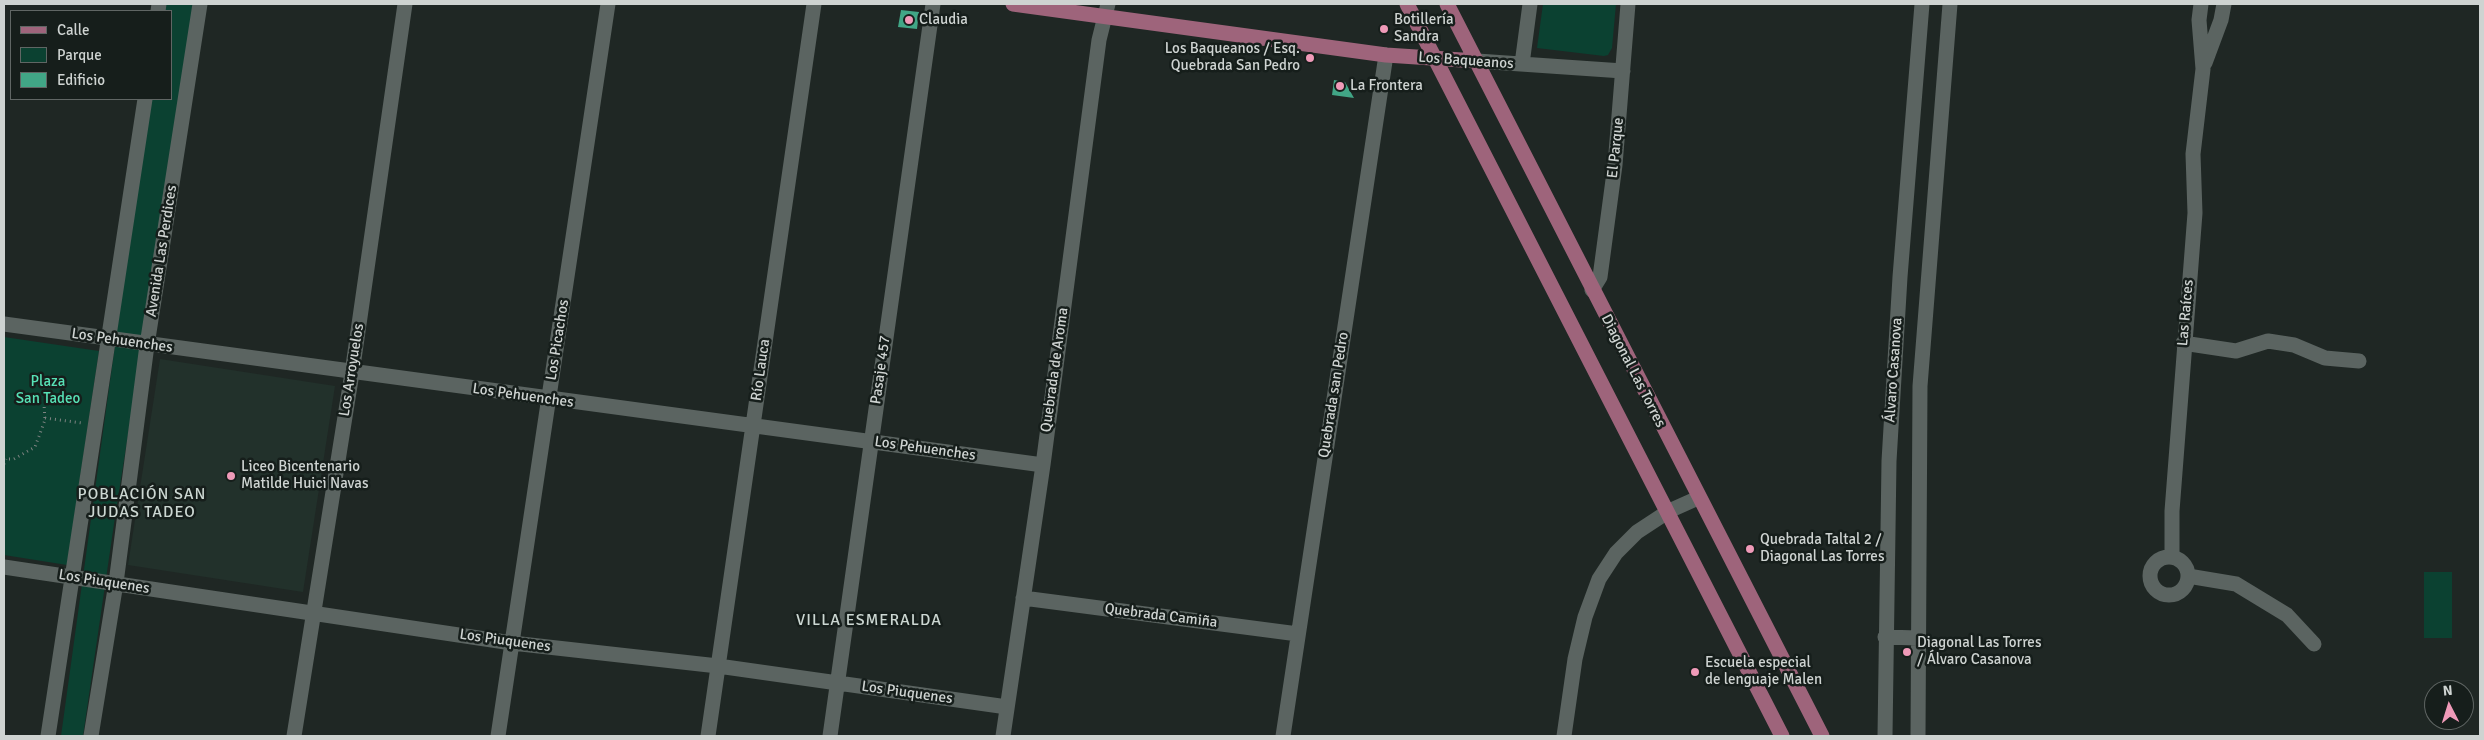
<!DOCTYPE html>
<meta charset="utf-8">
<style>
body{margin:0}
#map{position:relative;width:2484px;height:740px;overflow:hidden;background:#1f2724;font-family:Signika,sans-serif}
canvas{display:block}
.frame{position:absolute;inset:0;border:5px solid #ced3d1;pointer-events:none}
.legend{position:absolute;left:10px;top:10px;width:162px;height:90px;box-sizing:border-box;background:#161e1b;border:1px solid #606664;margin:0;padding:6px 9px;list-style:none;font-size:15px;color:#ced3d1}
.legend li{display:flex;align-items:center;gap:10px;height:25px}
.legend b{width:25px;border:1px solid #606664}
.north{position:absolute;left:2424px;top:680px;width:50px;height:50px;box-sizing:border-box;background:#161e1b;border:1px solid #606664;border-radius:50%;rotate:355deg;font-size:14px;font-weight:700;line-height:20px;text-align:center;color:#ced3d1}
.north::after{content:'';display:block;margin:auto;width:18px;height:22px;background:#ef9ab8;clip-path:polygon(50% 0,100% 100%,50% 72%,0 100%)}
</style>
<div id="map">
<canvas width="2484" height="740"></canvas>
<div class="frame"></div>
<ul class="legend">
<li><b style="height:6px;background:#9e647b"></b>Calle</li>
<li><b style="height:14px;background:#0b4131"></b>Parque</li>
<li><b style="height:14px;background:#41a686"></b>Edificio</li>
</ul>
<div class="north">N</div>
</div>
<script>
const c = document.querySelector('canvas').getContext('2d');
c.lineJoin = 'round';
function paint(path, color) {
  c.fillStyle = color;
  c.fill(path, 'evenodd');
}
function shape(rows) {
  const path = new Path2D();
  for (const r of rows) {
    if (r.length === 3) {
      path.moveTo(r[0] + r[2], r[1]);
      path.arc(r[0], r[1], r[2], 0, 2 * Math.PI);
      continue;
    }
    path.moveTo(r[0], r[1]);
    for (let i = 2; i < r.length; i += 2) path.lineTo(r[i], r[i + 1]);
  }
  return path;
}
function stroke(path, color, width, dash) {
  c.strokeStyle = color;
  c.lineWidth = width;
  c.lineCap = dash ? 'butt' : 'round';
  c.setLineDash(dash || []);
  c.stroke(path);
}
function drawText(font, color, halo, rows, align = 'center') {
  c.font = font + ' Signika,sans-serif';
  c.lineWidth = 5;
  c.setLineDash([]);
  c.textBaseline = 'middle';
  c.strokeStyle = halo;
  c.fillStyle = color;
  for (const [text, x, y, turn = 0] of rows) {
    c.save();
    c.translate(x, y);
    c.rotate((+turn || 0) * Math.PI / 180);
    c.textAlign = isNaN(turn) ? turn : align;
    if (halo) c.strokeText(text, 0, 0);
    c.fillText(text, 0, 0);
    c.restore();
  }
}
paint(shape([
 [160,359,335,386,303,592,128,565]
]), '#22312b');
paint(shape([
 [162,4,196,4,115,517,83,736,61,736,149,99,171,99,171,11,161,11],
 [1543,4,1616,4,1612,48,1608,55,1604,56,1537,48],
 [4,337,99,351,67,565,4,555],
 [2424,572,2452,572,2452,638,2424,638]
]), '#0b4131');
paint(shape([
 [901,10,919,12,917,29,898,27],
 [1334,80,1345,82,1354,98,1332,95]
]), '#41a686');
stroke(shape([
 [45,418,82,423],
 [4,459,14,459,35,447,45,420,44,404],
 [4,464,6,459]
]), '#7d8381', 3, [1, 4]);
stroke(shape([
 [158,11,159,4],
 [1477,61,1623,71],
 [2205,63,2221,20,2224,4],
 [1522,64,1530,4],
 [1592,290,1600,277,1615,165,1628,4],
 [4,324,1043,465],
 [2183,343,2236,351,2268,341,2294,345,2325,358,2359,361],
 [2169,576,19],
 [2172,557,2172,511,2195,213,2193,154,2203,69,2199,20,2201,4],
 [4,567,512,643,718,666,1007,707],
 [2188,576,2236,584,2287,615,2314,644],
 [1023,598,1298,634],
 [1885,637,1918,638],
 [48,736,145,99],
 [91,736,116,583,147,345,200,4],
 [294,736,352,373,405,4],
 [498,736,608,4],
 [708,736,814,4],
 [830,736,933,4],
 [1003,736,1043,465,1099,40,1108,4],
 [1283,736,1386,55],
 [1564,736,1575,659,1585,617,1599,579,1616,553,1637,532,1669,511,1698,498],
 [1885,736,1889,461,1900,277,1922,4],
 [1918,736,1920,386,1950,4]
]), '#5b6461', 15);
stroke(shape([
 [1013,4,1386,55,1477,61],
 [1407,4,1782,736],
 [1447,4,1822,736]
]), '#9e647b', 15);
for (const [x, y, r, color] of [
 [909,20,5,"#ef9ab8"],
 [1384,29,5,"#ef9ab8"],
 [1310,58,5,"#ef9ab8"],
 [1340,86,5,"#ef9ab8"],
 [231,476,5,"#ef9ab8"],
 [1750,549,5,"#ef9ab8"],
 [1907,652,5,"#ef9ab8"],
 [1695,672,5,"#ef9ab8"]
]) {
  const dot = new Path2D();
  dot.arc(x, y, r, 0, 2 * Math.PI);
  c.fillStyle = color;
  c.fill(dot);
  stroke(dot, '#161e1b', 2);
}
drawText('15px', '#ced3d1', '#161e1b', [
 ["Claudia",919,20],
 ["Botillería",1394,20],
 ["Sandra",1394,37],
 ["Los Baqueanos / Esq.",1300,49,"right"],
 ["Quebrada San Pedro",1300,66,"right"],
 ["La Frontera",1350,86],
 ["Liceo Bicentenario",241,467],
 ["Matilde Huici Navas",241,484],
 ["Quebrada Taltal 2 /",1760,540],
 ["Diagonal Las Torres",1760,557],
 ["Diagonal Las Torres",1917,643],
 ["/ Álvaro Casanova",1917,660],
 ["Escuela especial",1705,663],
 ["de lenguaje Malen",1705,680]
], 'left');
drawText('15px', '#ced3d1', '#161e1b', [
 ["Los Baqueanos",1466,61,4],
 ["El Parque",1616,148,-84],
 ["Avenida Las Perdices",162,251,-81],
 ["Las Raíces",2186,313,-85],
 ["Los Picachos",558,340,-81],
 ["Los Pehuenches",122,341,8],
 ["Los Arroyuelos",352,370,-81],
 ["Río Lauca",761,370,-82],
 ["Pasaje 457",881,370,-82],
 ["Quebrada de Aroma",1055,370,-82],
 ["Álvaro Casanova",1894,370,-86],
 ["Diagonal Las Torres",1633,371,63],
 ["Quebrada san Pedro",1334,395,-81],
 ["Los Pehuenches",523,396,8],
 ["Los Pehuenches",925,449,8],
 ["Los Piuquenes",104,582,9],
 ["Quebrada Camiña",1161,616,7],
 ["Los Piuquenes",505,641,8],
 ["Los Piuquenes",907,693,8]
]);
drawText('15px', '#57e2b6', '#161e1b', [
 ["Plaza",48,382],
 ["San Tadeo",48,399]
]);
c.letterSpacing = '1px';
drawText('16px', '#ccd7d2', '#161e1b', [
 ["POBLACIÓN SAN",142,495],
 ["JUDAS TADEO",142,513],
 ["VILLA ESMERALDA",869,621]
]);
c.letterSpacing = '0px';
</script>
